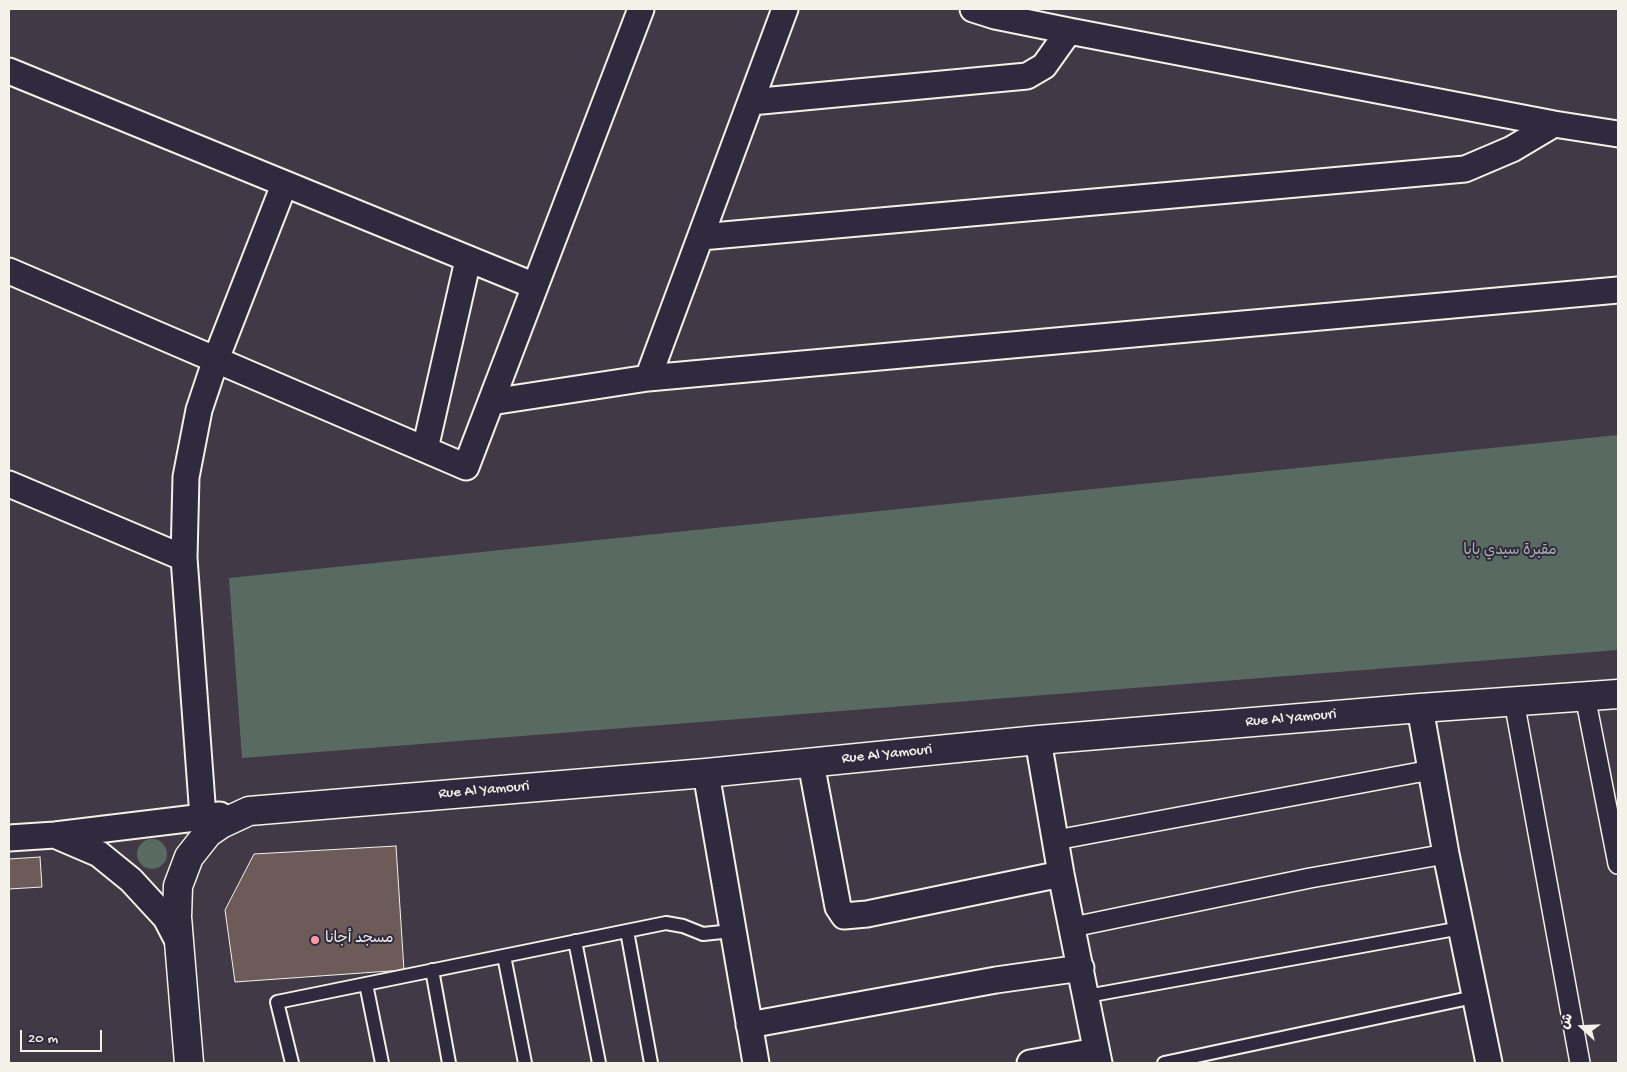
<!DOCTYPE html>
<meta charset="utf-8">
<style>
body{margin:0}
#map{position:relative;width:1627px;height:1072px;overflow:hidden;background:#423946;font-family:"Gochi Hand","Playpen Sans Arabic",sans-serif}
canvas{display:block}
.frame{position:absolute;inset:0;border:10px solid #f4f1e8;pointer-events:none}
.north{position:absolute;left:1557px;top:1002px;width:50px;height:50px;-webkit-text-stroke:4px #2f2a3d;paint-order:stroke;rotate:290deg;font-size:14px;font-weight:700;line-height:20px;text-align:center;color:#f4f1e8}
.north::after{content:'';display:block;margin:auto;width:18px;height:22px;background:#f4f1e8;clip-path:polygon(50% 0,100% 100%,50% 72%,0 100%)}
.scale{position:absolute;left:20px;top:1030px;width:82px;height:22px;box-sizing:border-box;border:2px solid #f4f1e8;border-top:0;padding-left:6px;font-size:15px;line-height:18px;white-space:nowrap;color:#f4f1e8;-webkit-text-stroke:4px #2f2a3d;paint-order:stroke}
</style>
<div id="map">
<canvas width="1627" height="1072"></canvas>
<div class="frame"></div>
<div class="north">ش</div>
<div class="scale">20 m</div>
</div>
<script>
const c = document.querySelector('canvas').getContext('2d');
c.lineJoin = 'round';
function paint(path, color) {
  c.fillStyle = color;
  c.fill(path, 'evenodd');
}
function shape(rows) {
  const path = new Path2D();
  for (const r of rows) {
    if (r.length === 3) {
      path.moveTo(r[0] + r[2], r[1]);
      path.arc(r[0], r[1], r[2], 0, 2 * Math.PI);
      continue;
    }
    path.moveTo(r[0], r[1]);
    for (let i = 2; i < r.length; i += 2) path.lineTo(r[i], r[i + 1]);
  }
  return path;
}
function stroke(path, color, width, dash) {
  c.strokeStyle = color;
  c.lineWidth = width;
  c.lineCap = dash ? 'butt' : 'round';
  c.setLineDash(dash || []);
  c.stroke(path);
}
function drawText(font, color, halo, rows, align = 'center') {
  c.font = font + ' "Gochi Hand","Playpen Sans Arabic",sans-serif';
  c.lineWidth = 4;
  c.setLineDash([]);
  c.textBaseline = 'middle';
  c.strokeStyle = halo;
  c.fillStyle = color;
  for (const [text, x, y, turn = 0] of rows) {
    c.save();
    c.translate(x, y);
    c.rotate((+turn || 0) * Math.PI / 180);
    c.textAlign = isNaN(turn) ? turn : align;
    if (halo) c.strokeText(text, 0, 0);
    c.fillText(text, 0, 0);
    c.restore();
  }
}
paint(shape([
 [1618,435,1618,650,242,758,229,578],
 [152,854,15]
]), '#596a62');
const building = shape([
 [396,846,404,970,235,982,225,910,254,854,396,846],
 [40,857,42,887,9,889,9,859,40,857]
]);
paint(building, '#6d5b5a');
stroke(building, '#f4f1e8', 1);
const service = shape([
 [627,931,651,1063],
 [575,941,599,1063],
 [504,956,525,1063],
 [432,970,449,1063],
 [366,984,382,1063],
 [1087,996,1461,928],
 [292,1063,277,1002,666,923,683,926,703,934,732,931],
 [1164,1063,1474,997]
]);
const pedestrian = shape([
 [1585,696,1618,864],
 [1514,701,1580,1063],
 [1056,840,1431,770],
 [1073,927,1310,878,1446,854]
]);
const minor = shape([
 [973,9,995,16,1069,31,1554,124,1618,134],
 [9,71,535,286],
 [751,102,1027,76,1044,66,1069,31],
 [701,237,1465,169,1512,149,1554,124],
 [9,271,466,467,641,9],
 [648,378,785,9],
 [491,402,648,378,1618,290],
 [425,449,468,260],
 [9,484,184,558],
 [1420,708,1446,854,1489,1063],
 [1038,740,1061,874,1099,1063],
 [811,763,838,907,844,916,867,914,1061,874],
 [706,773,756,1063],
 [203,817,184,558,186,477,199,410,216,359,284,185],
 [57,836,99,854,131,880,166,918,179,943],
 [9,838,55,835,220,815],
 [749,1025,996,980,1081,968],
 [1030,1063,1096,1051]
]);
const tertiary = shape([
 [189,1063,177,917,178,886,189,857,208,833,221,824,249,811,706,773,1038,740,1420,708,1618,694]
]);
stroke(service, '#f4f1e8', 16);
stroke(pedestrian, '#f4f1e8', 22);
stroke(minor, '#f4f1e8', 29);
stroke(tertiary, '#f4f1e8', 31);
stroke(service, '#2f2a3d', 12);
stroke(pedestrian, '#2f2a3d', 19);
stroke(minor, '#2f2a3d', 25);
stroke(tertiary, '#2f2a3d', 28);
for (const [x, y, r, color] of [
 [315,940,5,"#ff9aa2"]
]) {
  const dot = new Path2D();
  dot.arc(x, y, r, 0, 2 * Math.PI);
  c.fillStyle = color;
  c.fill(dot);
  stroke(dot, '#2f2a3d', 2);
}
drawText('15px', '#aeb4ac', '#2f2a3d', [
 ["مقبرة سيدي بابا",1510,552]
]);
drawText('15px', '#f4f1e8', '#2f2a3d', [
 ["Rue Al Yamouri",1291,719,-5],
 ["Rue Al Yamouri",887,755,-6],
 ["Rue Al Yamouri",484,791,-5]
]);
drawText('15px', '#f4f1e8', '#2f2a3d', [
 ["مسجد أجانا",325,940]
], 'left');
</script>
